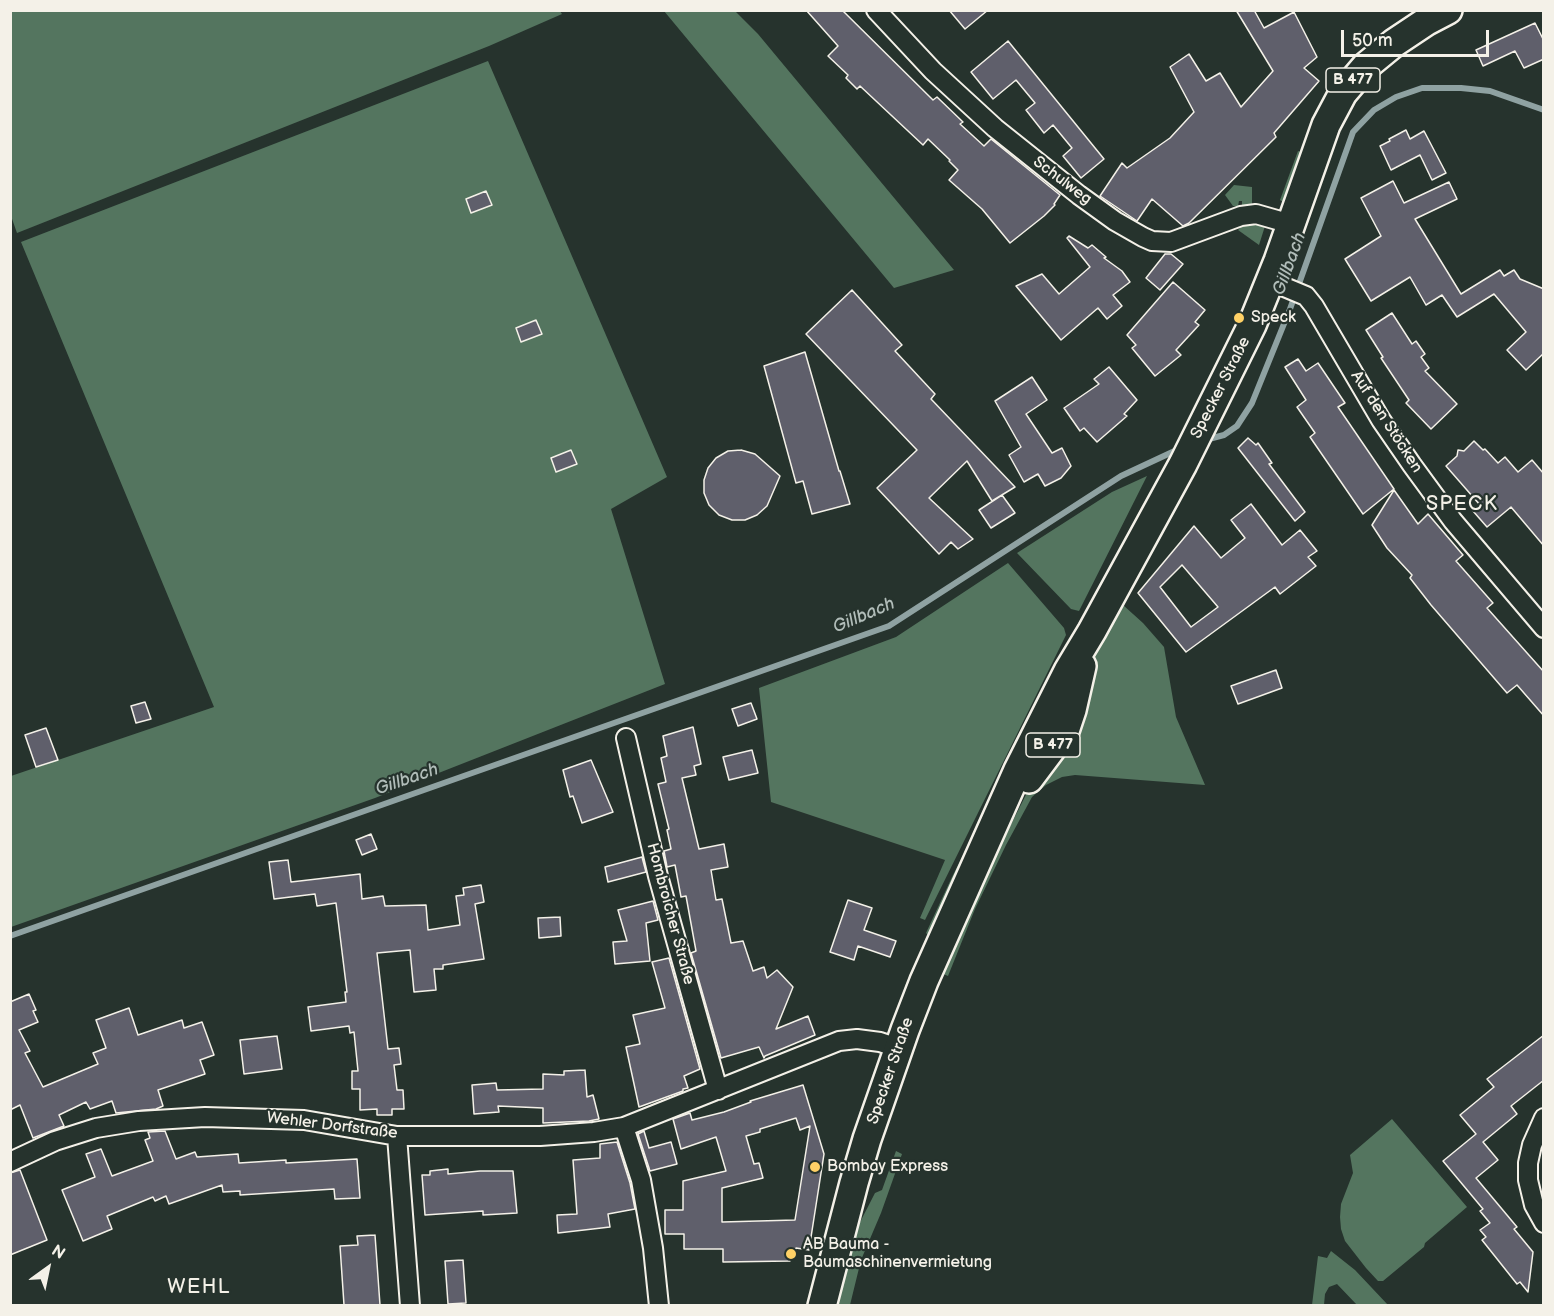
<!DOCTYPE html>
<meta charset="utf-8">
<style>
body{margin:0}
#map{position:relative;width:1554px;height:1316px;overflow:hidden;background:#26332d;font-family:"Balsamiq Sans",sans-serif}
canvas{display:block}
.frame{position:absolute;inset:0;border:12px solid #f4f1e8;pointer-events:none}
.north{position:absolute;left:18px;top:1238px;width:60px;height:60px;-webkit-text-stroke:4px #26332d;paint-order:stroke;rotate:33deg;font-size:16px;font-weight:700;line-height:24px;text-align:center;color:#f4f1e8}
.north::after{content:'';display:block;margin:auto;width:21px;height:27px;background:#f4f1e8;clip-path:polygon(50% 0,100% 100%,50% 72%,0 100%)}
.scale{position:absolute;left:1341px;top:30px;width:148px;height:27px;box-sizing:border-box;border:3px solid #f4f1e8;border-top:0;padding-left:8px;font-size:18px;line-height:21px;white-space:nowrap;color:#f4f1e8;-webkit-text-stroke:4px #26332d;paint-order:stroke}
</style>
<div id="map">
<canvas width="1554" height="1316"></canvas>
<div class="frame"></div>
<div class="north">N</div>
<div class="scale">50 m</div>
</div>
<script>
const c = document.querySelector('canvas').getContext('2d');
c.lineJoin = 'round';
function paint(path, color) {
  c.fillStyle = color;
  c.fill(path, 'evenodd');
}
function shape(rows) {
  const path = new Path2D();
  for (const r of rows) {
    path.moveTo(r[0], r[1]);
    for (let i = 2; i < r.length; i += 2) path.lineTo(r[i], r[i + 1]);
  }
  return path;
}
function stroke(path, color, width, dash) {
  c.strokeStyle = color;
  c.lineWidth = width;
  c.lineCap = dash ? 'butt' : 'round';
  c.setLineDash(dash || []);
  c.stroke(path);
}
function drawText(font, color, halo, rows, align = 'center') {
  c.font = font + ' "Balsamiq Sans",sans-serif';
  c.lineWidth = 4.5;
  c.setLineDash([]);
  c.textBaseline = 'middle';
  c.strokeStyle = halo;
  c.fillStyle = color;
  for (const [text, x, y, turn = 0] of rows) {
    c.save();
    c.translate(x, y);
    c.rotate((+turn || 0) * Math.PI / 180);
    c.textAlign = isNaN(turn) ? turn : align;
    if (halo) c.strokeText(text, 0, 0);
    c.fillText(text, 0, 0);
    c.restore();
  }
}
paint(shape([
 [559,10,562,14,489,46,17,233,11,216,11,11],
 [664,11,735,11,758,34,954,270,894,288],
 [488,61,667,477,611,509,665,684,375,798,11,927,11,776,214,707,21,242],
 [1298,151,1304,153,1283,202,1280,200],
 [1234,185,1252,187,1252,205,1242,206,1242,201,1239,201,1238,206,1233,206,1225,195],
 [1262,223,1265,226,1259,245,1238,230,1244,224],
 [1147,476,1079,611,1071,609,1017,553,1112,492],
 [1008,563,1064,628,1066,635,925,920,920,918,945,860,771,802,759,688,896,637],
 [1123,605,1143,623,1164,647,1176,717,1205,785,1075,775,1062,777,1046,785,1032,797,1006,845,975,909,948,976,941,973,987,872,1087,674,1108,624,1115,610],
 [1053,676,1039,714,928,935,926,933,952,877],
 [1392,1119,1467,1207,1425,1243,1424,1247,1383,1281,1378,1281,1366,1268,1345,1241,1341,1229,1340,1217,1341,1204,1353,1173,1350,1155],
 [896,1151,902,1154,881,1213,861,1260,850,1305,836,1306,856,1230,875,1193,882,1190],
 [1331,1251,1355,1270,1388,1305,1357,1305,1337,1284,1329,1287,1325,1294,1324,1305,1312,1305,1318,1256,1327,1258]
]), '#54755f');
stroke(shape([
 [1205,440,1224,435,1237,426,1252,403,1290,309,1353,132,1374,110,1396,97,1422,88,1461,88,1490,91,1544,110],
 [10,936,889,626,1121,476,1181,448]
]), '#8fa2a2', 6);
const building = shape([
 [806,10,842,10,933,100,937,97,963,122,960,124,984,146,991,139,1060,195,1054,204,1055,205,1044,216,1010,243,982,209,949,180,958,170,949,161,950,160,928,139,923,145,860,86,857,89,846,78,848,75,828,56,838,46,806,10],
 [949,10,988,10,965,29,949,10],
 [1236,10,1254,10,1264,28,1294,12,1317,57,1304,68,1319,81,1274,133,1276,137,1189,223,1183,226,1152,199,1137,221,1100,196,1122,163,1127,168,1170,138,1194,112,1170,67,1189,54,1206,81,1220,73,1241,107,1273,71,1236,10],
 [1535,23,1544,41,1544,59,1524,68,1515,51,1483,66,1476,50,1535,23],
 [1008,41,1104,159,1081,178,1063,156,1072,148,1053,125,1044,133,1026,110,1035,103,1016,80,993,99,971,72,1008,41],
 [1406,130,1410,139,1424,131,1446,173,1432,180,1420,155,1391,170,1380,146,1390,141,1389,139,1406,130],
 [1393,181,1404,203,1449,182,1457,199,1415,219,1461,294,1500,270,1504,276,1514,270,1520,279,1544,289,1544,353,1526,370,1507,350,1526,332,1494,294,1457,317,1442,295,1426,305,1410,277,1371,301,1345,259,1381,236,1361,198,1393,181],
 [486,191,492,205,471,213,466,199,486,191],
 [1069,236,1088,248,1092,245,1106,257,1104,258,1122,271,1130,282,1113,295,1122,306,1107,319,1098,308,1061,340,1016,286,1042,274,1059,294,1090,267,1067,238,1069,236],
 [1165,254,1171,254,1183,264,1160,290,1146,278,1165,254],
 [1173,282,1205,310,1195,322,1199,325,1176,350,1181,355,1155,376,1132,348,1136,345,1127,335,1173,282],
 [852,290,902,345,895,351,935,394,931,399,1015,487,992,501,967,461,929,498,973,539,958,549,951,542,939,554,877,488,917,450,806,334,852,290],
 [1392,313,1412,344,1416,341,1425,354,1421,357,1429,368,1425,371,1457,404,1431,429,1406,403,1409,400,1381,358,1383,357,1366,330,1392,313],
 [536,320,542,334,521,342,516,328,536,320],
 [805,352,839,471,840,471,850,504,812,514,803,481,796,483,764,366,805,352],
 [1298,359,1306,371,1318,363,1345,403,1338,407,1394,489,1363,514,1310,437,1315,433,1297,407,1306,400,1285,367,1298,359],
 [1109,367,1137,400,1124,414,1127,416,1097,442,1084,428,1080,431,1064,408,1099,384,1094,379,1109,367],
 [1032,377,1047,400,1026,414,1052,453,1062,448,1071,466,1061,478,1045,486,1038,474,1024,482,1009,455,1021,447,995,401,1032,377],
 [1248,438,1256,445,1258,443,1272,463,1269,464,1305,512,1295,521,1238,448,1248,438],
 [1474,441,1483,450,1485,449,1498,463,1505,457,1518,472,1532,460,1544,474,1544,546,1511,507,1487,527,1473,511,1480,505,1446,466,1457,456,1458,450,1464,451,1474,441],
 [571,450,577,464,556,472,551,458,571,450],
 [741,450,755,454,780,476,767,506,757,515,745,520,732,520,719,515,709,505,704,493,704,480,708,468,716,458,728,451,741,450],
 [1394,490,1418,524,1428,514,1463,555,1456,561,1493,603,1487,608,1544,672,1544,716,1517,685,1507,693,1431,605,1410,578,1412,575,1387,548,1372,525,1394,490],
 [1002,495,1015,513,991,528,979,510,1002,495],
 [1251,504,1282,545,1300,530,1317,551,1308,557,1316,566,1280,594,1275,587,1186,652,1138,593,1194,526,1221,558,1245,538,1231,520,1251,504],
 [1182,565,1218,607,1191,627,1160,587,1182,565],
 [1276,670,1282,688,1238,704,1231,686,1276,670],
 [145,702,151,719,136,723,131,706,145,702],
 [751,703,757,719,738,726,732,709,751,703],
 [693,727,701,764,694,766,696,775,682,778,699,849,724,844,728,867,711,870,716,900,722,899,731,943,743,941,753,971,764,967,767,978,777,970,793,987,776,1029,808,1016,815,1035,765,1056,764,1058,759,1047,721,1058,691,953,696,951,686,896,681,897,675,865,667,867,664,851,671,849,667,830,669,829,658,784,666,782,661,758,667,756,663,736,693,727],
 [46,728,58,760,36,767,25,735,46,728],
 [752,750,758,773,729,780,723,757,752,750],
 [591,760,613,812,582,823,573,796,570,797,563,770,591,760],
 [371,834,377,849,362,855,356,840,371,834],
 [642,857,646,872,608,882,605,867,642,857],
 [288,860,291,882,360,874,362,899,383,896,385,906,426,905,428,930,460,925,456,896,464,895,463,888,481,885,484,902,475,904,484,959,443,965,443,969,434,969,436,990,414,992,410,950,377,953,388,1049,399,1048,401,1064,394,1065,397,1090,403,1090,404,1109,392,1109,392,1115,377,1115,377,1109,360,1110,360,1089,352,1089,352,1071,358,1071,354,1032,350,1033,349,1026,311,1031,308,1007,346,1002,345,992,347,992,336,903,317,906,315,894,274,899,269,862,288,860],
 [848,900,872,908,864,930,896,941,890,957,858,946,854,960,830,952,848,900],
 [653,901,658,920,646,923,650,961,615,964,613,942,627,941,618,910,653,901],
 [560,917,561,936,539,938,538,918,560,917],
 [669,958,700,1069,684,1076,688,1088,683,1089,683,1091,639,1107,626,1047,640,1044,633,1015,665,1008,652,962,669,958],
 [29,994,36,1010,33,1011,38,1022,19,1030,30,1051,25,1053,43,1087,98,1064,93,1053,106,1048,96,1020,129,1008,138,1035,182,1020,184,1028,202,1022,214,1055,200,1060,205,1074,158,1090,163,1106,156,1109,116,1113,112,1101,90,1109,86,1102,59,1115,64,1126,33,1138,20,1105,10,1110,10,1002,29,994],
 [1544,1035,1544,1080,1511,1106,1517,1114,1483,1142,1498,1160,1476,1178,1517,1227,1514,1229,1533,1252,1528,1292,1520,1282,1517,1284,1482,1240,1486,1237,1480,1230,1490,1223,1480,1211,1483,1209,1443,1161,1476,1134,1460,1115,1494,1087,1487,1079,1544,1035],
 [277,1036,282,1069,244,1074,240,1040,277,1036],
 [585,1070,587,1097,593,1095,599,1119,589,1121,543,1123,543,1108,498,1106,499,1112,474,1114,472,1085,496,1083,497,1090,543,1089,543,1074,564,1075,564,1071,585,1070],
 [803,1085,824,1154,809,1250,796,1248,790,1261,723,1262,723,1249,684,1249,684,1234,665,1234,665,1210,683,1210,683,1181,726,1171,716,1137,681,1149,673,1119,690,1113,692,1120,724,1112,751,1102,750,1101,803,1085],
 [796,1118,800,1130,810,1126,795,1220,722,1222,722,1188,763,1178,759,1163,754,1164,746,1136,760,1132,760,1129,796,1118],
 [165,1131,176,1159,195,1152,197,1157,238,1154,239,1163,286,1160,286,1163,357,1159,360,1198,335,1199,334,1189,240,1195,240,1191,223,1192,222,1185,169,1204,166,1196,155,1201,153,1197,107,1216,112,1229,83,1241,62,1190,95,1177,86,1154,101,1149,112,1176,153,1161,145,1140,150,1138,148,1132,165,1131],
 [644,1131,649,1148,671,1142,677,1164,650,1171,638,1134,644,1131],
 [617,1142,630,1183,635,1209,608,1214,610,1227,558,1233,557,1215,577,1214,573,1160,600,1158,600,1144,617,1142],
 [448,1169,448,1174,480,1171,513,1171,517,1213,483,1215,483,1211,425,1215,422,1175,430,1175,430,1171,448,1169],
 [20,1170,47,1240,10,1255,10,1173,20,1170],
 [375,1235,380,1305,344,1305,340,1246,358,1245,357,1236,375,1235],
 [463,1260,466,1303,448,1304,445,1261,463,1260]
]);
paint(building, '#5f5f6b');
stroke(building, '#f4f1e8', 1.5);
const street = shape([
 [876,10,933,71,995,128,1079,195,1115,221,1143,237,1152,241,1171,242,1241,216,1256,214,1291,224],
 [1270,281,1306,296,1314,306,1381,420,1412,465,1453,521,1544,628],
 [626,738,658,876,718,1090],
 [1544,1118,1532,1145,1528,1163,1528,1180,1534,1205,1544,1223],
 [624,1127,641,1180,653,1248,659,1306],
 [397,1136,410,1306],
 [10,1162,55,1141,96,1128,139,1121,205,1117,304,1120,397,1136,540,1136,594,1132,624,1127,839,1041,857,1039,880,1042,898,1048]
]);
const primary = shape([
 [1029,779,1065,731,1072,710,1082,666],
 [822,1306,854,1183,867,1139,905,1030,924,981,1018,770,1068,671,1092,631,1183,464,1252,325,1278,261,1326,125,1343,93,1366,66,1394,43,1427,21,1448,10]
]);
stroke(street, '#f4f1e8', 22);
stroke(primary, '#f4f1e8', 32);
stroke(street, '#26332d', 18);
stroke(primary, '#26332d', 27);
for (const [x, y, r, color] of [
 [1239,318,6,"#ffd166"],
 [815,1167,6,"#ffd166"],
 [791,1254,6,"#ffd166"]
]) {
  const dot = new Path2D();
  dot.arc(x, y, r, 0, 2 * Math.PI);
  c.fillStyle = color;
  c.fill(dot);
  stroke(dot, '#26332d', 2);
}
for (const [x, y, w] of [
 [1353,80,54],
 [1053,745,54]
]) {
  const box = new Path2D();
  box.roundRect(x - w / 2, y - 12, w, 24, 4.5);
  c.fillStyle = '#26332d';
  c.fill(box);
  stroke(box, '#f4f1e8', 1.5);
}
drawText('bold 15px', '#f4f1e8', null, [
 ["B 477",1353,80],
 ["B 477",1053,745]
]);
drawText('16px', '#f4f1e8', '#26332d', [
 ["Schulweg",1062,181,37],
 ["Specker Straße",1221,388,-63],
 ["Auf den Stöcken",1386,422,57],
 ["Hombroicher Straße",670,914,75],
 ["Specker Straße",891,1071,-71],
 ["Wehler Dorfstraße",332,1126,7]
]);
drawText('16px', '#f4f1e8', '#26332d', [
 ["Speck",1251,318],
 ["Bombay Express",827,1167],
 ["AB Bauma -",803,1245],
 ["Baumaschinenvermietung",803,1263]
], 'left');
drawText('italic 18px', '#b1bdb9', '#26332d', [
 ["Gillbach",1290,264,-70],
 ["Gillbach",864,616,-23],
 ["Gillbach",407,780,-19]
]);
c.letterSpacing = '1.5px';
drawText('20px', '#f4f1e8', '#26332d', [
 ["SPECK",1462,505],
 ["WEHL",199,1288]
]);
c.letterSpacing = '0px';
</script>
